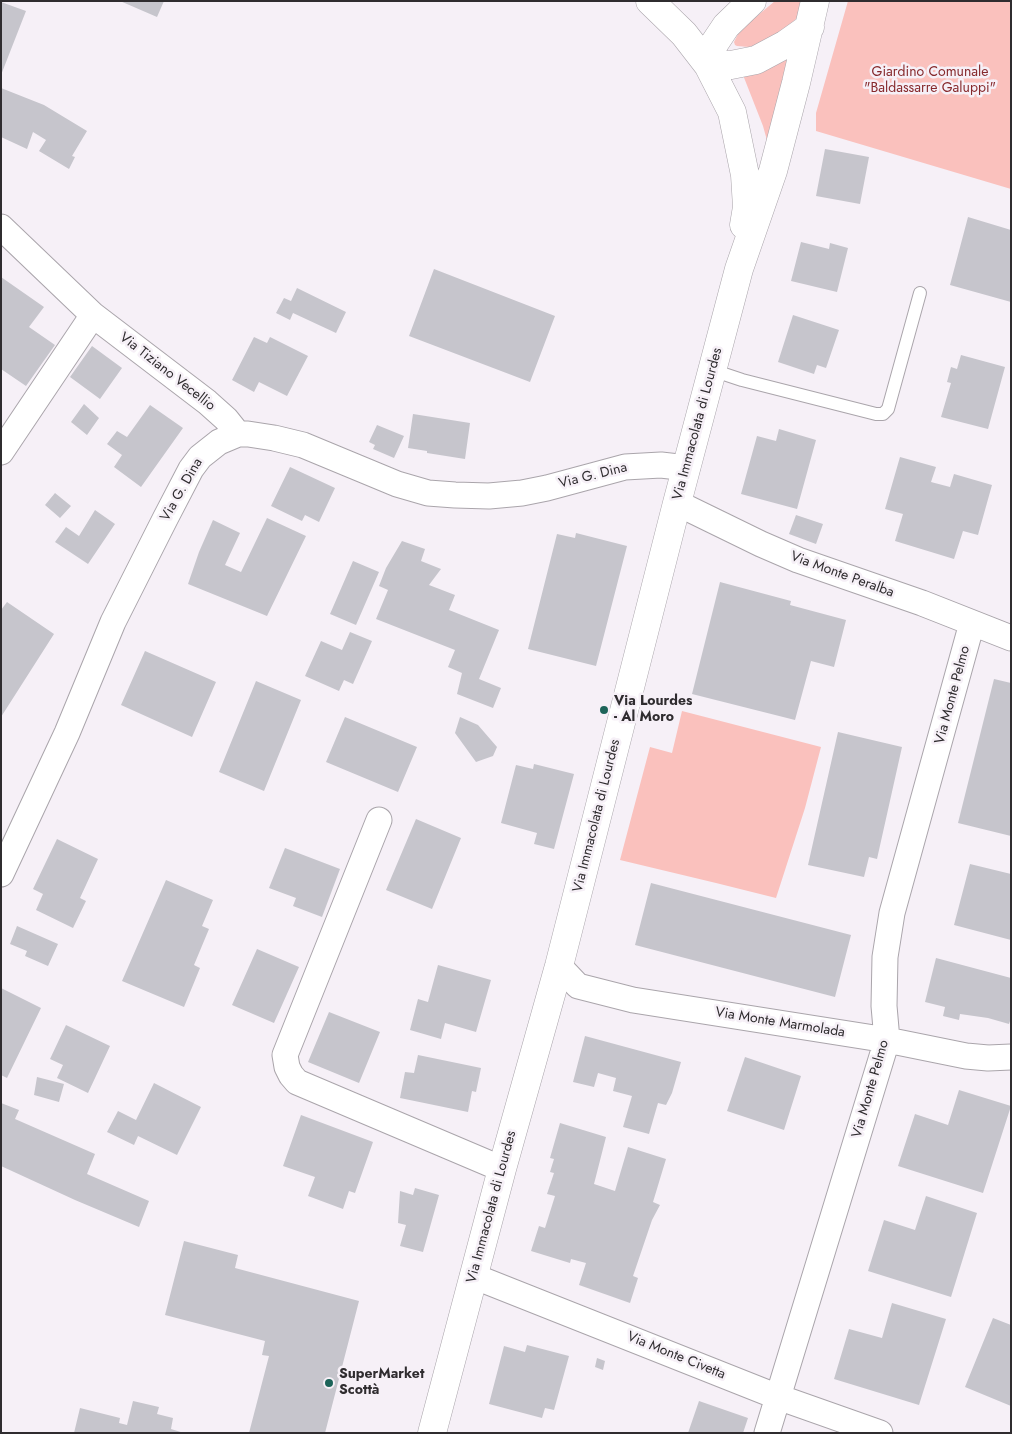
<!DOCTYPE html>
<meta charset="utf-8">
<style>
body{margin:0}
#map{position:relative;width:1012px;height:1434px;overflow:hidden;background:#f6f0f7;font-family:Jost,sans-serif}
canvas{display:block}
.frame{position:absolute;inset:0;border:2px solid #2f2c2f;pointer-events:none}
</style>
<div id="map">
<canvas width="1012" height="1434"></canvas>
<div class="frame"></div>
</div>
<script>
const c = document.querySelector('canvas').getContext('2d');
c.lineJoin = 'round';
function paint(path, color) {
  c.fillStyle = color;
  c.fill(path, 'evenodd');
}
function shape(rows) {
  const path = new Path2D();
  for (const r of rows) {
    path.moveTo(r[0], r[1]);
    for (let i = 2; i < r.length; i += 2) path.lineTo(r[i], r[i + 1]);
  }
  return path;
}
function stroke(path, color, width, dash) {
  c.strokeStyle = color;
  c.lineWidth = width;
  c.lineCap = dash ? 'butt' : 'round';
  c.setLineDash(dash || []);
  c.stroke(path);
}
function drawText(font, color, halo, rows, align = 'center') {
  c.font = font + ' Jost,sans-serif';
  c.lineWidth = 5;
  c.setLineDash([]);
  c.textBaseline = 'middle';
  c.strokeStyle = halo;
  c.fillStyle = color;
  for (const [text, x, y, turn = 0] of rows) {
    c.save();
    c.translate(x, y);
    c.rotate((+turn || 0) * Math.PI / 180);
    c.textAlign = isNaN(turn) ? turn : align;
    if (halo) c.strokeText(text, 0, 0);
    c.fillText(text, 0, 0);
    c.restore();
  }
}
paint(shape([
 [775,1,806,1,803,11,796,19,788,26,765,42,749,47,737,46,735,45,734,42,738,34,745,26],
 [848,1,1011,1,1011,189,816,131,816,113],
 [791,53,768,144,763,126,743,75],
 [682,711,821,747,805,808,776,898,716,883,620,860,650,747,672,753]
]), '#fac1bd');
paint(shape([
 [120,1,164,1,157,17],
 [1,2,26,11,1,75],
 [1,88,44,105,87,131,72,156,75,157,69,169,39,151,46,140,33,132,27,149,1,137],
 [825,149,869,157,860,204,816,196],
 [968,217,1011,230,1011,302,950,285],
 [801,242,829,249,830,243,848,248,837,292,791,281],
 [434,269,555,316,530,382,409,336],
 [1,277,44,307,29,327,55,345,26,386,1,369],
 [297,288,346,312,336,333,293,313,290,320,276,313,284,298,291,301],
 [793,315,839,330,826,368,817,365,814,374,778,362],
 [254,337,267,343,270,337,308,356,287,396,259,382,254,392,232,380],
 [92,346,122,368,100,399,70,377],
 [961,355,1005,367,988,429,941,417,951,383,947,382,951,367,957,369],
 [84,404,99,418,87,435,71,422],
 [150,405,183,428,141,487,114,467,122,455,107,444,117,431,127,437],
 [413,414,470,423,465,459,427,453,427,451,408,448],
 [377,425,404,436,394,458,373,449,375,445,369,442],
 [779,429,816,440,797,509,741,494,757,436,776,441],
 [900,457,936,467,931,482,950,487,954,474,992,485,978,535,963,531,954,559,895,541,903,514,885,509],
 [290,467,335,488,319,522,305,515,302,521,271,506],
 [55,493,71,506,60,518,45,505],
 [95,510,115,524,88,564,55,542,66,527,79,536],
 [796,515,823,524,816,544,789,534],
 [267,518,306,536,267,616,188,584,199,552,213,520,240,533,225,565,241,572],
 [576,533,627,546,596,666,528,649,557,534,575,538],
 [402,541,425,549,421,561,441,569,429,585,455,595,449,610,499,630,479,679,501,688,493,708,457,694,462,673,448,667,455,650,376,619,388,590,379,586,386,568],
 [353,561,379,572,356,625,330,614],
 [720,582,791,601,790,605,846,620,834,667,811,661,795,720,692,694],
 [7,602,54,634,1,717,1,610],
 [350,632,372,641,353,684,344,680,339,691,305,676,321,641,342,650],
 [145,651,216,682,192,737,121,705],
 [994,679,1011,683,1011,836,958,823],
 [256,681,301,700,264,791,219,772],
 [345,717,417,747,398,792,326,762],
 [460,717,478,725,497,747,493,756,476,762,455,733],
 [838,732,902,747,877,859,869,857,864,877,808,865],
 [534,764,574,774,554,849,534,844,537,833,501,823,516,765,533,769],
 [416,819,461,838,432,909,386,890],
 [57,839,98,859,80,898,86,901,73,928,36,910,43,894,33,889],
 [285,848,340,869,322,917,293,906,296,898,269,888],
 [970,864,1011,874,1011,940,954,925],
 [166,880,213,900,202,926,209,929,194,965,200,968,184,1007,122,981],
 [651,883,851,935,835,997,635,945],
 [17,926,58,944,48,966,25,956,27,951,10,944],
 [257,949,299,967,274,1023,232,1005],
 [936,958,1011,978,1011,1018,1009,1024,988,1018,960,1014,959,1020,943,1016,945,1007,925,1002],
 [438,965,491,980,476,1032,445,1023,441,1039,410,1030,418,999,428,1002],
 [1,988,41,1008,7,1078,1,1075],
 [329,1012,380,1032,359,1083,308,1062],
 [66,1025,110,1046,88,1093,57,1078,63,1065,50,1059],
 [585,1036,681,1062,672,1093,666,1105,658,1103,649,1134,623,1127,632,1096,613,1091,616,1078,598,1073,594,1087,573,1082],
 [418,1055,481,1068,476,1092,472,1091,468,1112,400,1098,405,1072,414,1073],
 [745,1057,801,1076,784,1130,727,1111],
 [37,1077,64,1084,59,1102,34,1095],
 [154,1083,201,1107,177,1155,138,1136,134,1145,107,1132,118,1111,136,1120],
 [959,1090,1011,1106,983,1193,898,1166,915,1114,948,1125],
 [1,1103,19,1110,15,1119,95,1154,87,1174,149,1201,139,1227,75,1200,1,1166],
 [301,1115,373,1142,355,1193,349,1191,343,1209,308,1196,315,1177,283,1166],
 [560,1123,606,1137,594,1184,615,1191,628,1147,666,1159,653,1202,660,1205,652,1220,633,1276,638,1278,630,1303,579,1285,586,1263,571,1259,570,1263,531,1251,539,1226,545,1228,555,1196,547,1194,554,1173,550,1172,554,1159,550,1158],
 [415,1188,439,1195,423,1252,400,1246,406,1225,398,1223,400,1191,413,1195],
 [926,1196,977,1213,951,1297,868,1271,884,1220,915,1230],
 [184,1241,238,1255,235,1268,359,1301,325,1433,249,1433,269,1356,262,1355,265,1341,165,1315],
 [892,1303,946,1319,919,1405,834,1379,849,1329,882,1338],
 [993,1318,1011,1325,1011,1406,965,1387],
 [527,1345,569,1356,554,1410,545,1408,542,1418,489,1404,504,1346,525,1352],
 [597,1358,605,1361,603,1370,595,1367],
 [133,1401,159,1407,157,1414,173,1418,171,1429,184,1433,74,1433,80,1408,120,1418,119,1423,127,1425],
 [699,1401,748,1418,743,1433,688,1433]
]), '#c6c5cc');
const lane = shape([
 [712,370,742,380,876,414,883,414,888,409,920,293]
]);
const street = shape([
 [1,227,93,315,207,402,226,419,238,434],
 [1,452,93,315],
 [677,503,761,544,798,560,922,603,1011,638],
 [379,820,285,1055,287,1067,291,1075,297,1082,502,1169],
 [1,874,67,733,113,622,165,519,191,469,200,457,219,442,238,434,248,434,274,438,303,445,397,484,428,493,455,495,489,496,522,493,547,488,625,467,661,465,687,468],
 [559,966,578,986,633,1000,887,1040,966,1056,988,1058,1011,1057],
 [473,1276,778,1397,880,1433],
 [767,1433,887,1040,884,1006,885,957,892,913,972,623]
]);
const secondary = shape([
 [650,1,684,34,708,65,732,112,745,175,747,207,744,225],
 [708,65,731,65,756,60,786,44,810,27],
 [708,65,714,44,726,26,752,1],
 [432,1433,502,1169,559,966,677,503,739,269,773,171,796,83,815,1]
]);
stroke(lane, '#aaa5ab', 14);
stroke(street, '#aaa5ab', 27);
stroke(secondary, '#aaa5ab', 29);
stroke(lane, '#fff', 12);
stroke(street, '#fff', 25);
stroke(secondary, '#fff', 28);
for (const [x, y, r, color] of [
 [604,710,5,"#1d6459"],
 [329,1383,5,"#1d6459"]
]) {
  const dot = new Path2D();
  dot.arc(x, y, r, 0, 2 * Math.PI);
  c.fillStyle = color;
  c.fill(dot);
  stroke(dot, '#f6f0f7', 2);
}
drawText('14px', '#86292c', '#f6f0f7', [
 ["Giardino Comunale",930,73],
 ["\"Baldassarre Galuppi\"",930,89]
]);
drawText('14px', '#2f2c2f', '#f6f0f7', [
 ["Via Tiziano Vecellio",167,372,38],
 ["Via Immacolata di Lourdes",698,424,-75],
 ["Via G. Dina",593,476,-14],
 ["Via G. Dina",182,490,-60],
 ["Via Monte Peralba",842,575,20],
 ["Via Monte Pelmo",953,695,-75],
 ["Via Immacolata di Lourdes",597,816,-76],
 ["Via Monte Marmolada",780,1023,9],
 ["Via Monte Pelmo",871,1089,-74],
 ["Via Immacolata di Lourdes",492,1207,-75],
 ["Via Monte Civetta",676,1356,22]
]);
drawText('bold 14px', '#2f2c2f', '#f6f0f7', [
 ["Via Lourdes",614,702],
 ["- Al Moro",614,718],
 ["SuperMarket",339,1375],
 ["Scottà",339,1391]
], 'left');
</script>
